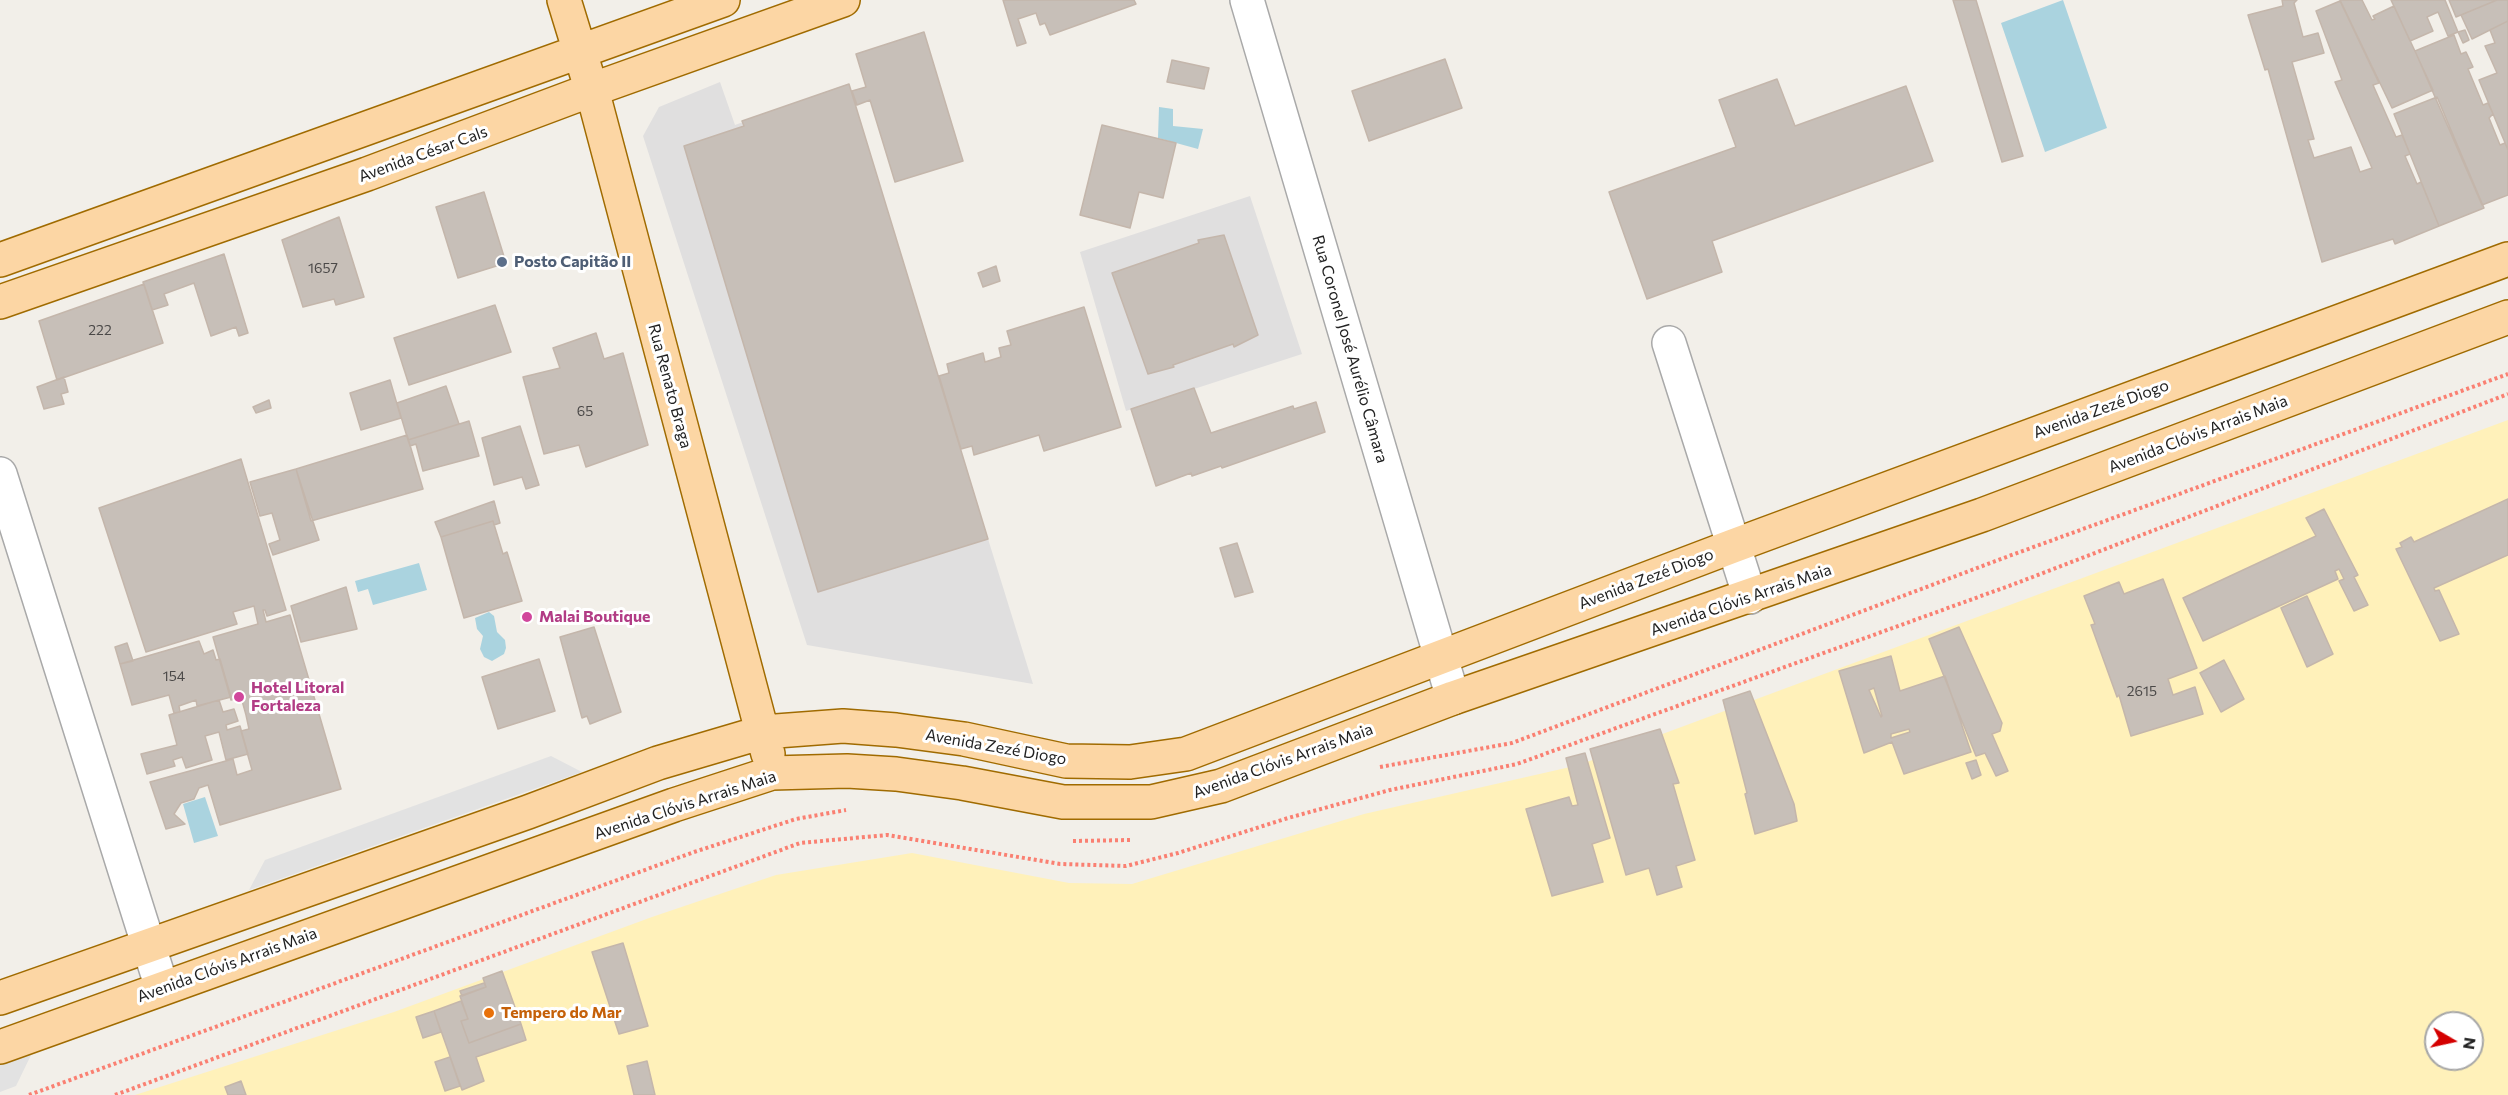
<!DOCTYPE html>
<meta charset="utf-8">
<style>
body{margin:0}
#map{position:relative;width:2508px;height:1095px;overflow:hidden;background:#f2efe9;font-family:Commissioner,sans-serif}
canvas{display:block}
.north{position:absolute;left:2424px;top:1011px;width:60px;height:60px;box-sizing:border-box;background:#fff;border:2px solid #a7a7a7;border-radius:50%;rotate:99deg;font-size:16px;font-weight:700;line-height:24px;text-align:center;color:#222}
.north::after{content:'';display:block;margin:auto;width:21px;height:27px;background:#d40000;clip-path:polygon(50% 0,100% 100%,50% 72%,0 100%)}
</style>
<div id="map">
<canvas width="2508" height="1095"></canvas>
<div class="north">N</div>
</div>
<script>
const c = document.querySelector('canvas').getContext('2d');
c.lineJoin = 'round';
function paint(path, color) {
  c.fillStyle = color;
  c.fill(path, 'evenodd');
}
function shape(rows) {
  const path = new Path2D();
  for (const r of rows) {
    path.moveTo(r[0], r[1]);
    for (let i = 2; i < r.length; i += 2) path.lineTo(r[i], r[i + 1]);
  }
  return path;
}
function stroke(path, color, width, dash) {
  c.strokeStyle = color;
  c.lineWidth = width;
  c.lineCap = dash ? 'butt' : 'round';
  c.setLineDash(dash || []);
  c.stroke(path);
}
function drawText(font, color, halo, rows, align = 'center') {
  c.font = font + ' Commissioner,sans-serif';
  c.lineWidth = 6;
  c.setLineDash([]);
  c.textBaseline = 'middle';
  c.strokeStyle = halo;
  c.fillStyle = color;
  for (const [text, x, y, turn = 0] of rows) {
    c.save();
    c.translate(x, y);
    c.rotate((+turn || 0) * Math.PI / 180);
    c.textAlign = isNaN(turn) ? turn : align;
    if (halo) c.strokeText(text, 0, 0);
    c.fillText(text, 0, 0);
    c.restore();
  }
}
paint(shape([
 [720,82,735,125,847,84,1033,684,807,645,643,136,659,107],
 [1250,196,1302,354,1126,411,1080,252]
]), '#e0dfdf');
paint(shape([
 [2508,420,2508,1095,135,1095,394,1012,652,917,776,875,912,853,1069,883,1132,884,1364,814,1579,765],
 [2436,1023,2472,1023,2472,1059,2436,1059]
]), '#fff1ba');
paint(shape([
 [551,756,582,772,249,890,265,860],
 [32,1053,16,1086,0,1092,0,1064]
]), '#e2e2e2');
paint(shape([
 [2063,0,2107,128,2045,152,2001,23],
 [1159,107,1173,109,1173,126,1203,129,1198,149,1158,138],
 [419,563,427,590,373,605,368,589,358,592,355,581],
 [489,612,494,616,497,632,505,640,506,648,504,654,492,661,484,657,480,649,483,636,477,629,475,618],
 [205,797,218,836,194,843,183,804]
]), '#aad3df');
const building = shape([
 [1003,0,1134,0,1136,4,1050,35,1045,23,1040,25,1036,13,1018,19,1026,43,1017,46,1003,0],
 [1953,0,1976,0,2023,156,2002,162,1953,0],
 [2282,0,2297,0,2294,3,2303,37,2318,33,2324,53,2292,62,2314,139,2308,140,2314,158,2351,147,2360,172,2372,168,2335,82,2342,80,2316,11,2340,1,2379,83,2373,85,2396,137,2402,135,2410,154,2405,156,2417,184,2421,182,2439,226,2395,244,2393,239,2322,262,2268,69,2265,70,2248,15,2283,6,2282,0],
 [2340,0,2362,0,2372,20,2375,19,2373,16,2394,6,2433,90,2392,108,2340,0],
 [2391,0,2445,0,2458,32,2448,36,2438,12,2427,17,2433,31,2410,41,2391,0],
 [2449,0,2497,0,2456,17,2449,0],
 [2497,0,2508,0,2508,21,2472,39,2461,15,2497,0],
 [2508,21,2508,150,2479,80,2497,73,2485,46,2495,43,2490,30,2508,21],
 [2465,30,2469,40,2463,43,2458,32,2465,30],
 [924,32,963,161,895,182,870,100,857,105,852,91,866,87,856,54,924,32],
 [2454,35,2461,54,2466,52,2473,67,2468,69,2483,105,2488,103,2493,114,2489,118,2500,145,2505,143,2508,150,2508,195,2482,205,2415,51,2454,35],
 [1445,59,1462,108,1369,141,1352,91,1445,59],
 [1172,60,1209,68,1204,89,1167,82,1172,60],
 [1777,79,1795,126,1906,86,1933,161,1712,241,1722,272,1647,299,1609,192,1736,147,1719,100,1777,79],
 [849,84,988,539,818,592,684,146,744,126,742,121,849,84],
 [2437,97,2484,208,2439,226,2394,114,2437,97],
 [1102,125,1176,143,1163,198,1139,192,1130,228,1080,215,1102,125],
 [484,192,506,263,458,278,436,207,484,192],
 [339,217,364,297,336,305,334,299,303,307,282,240,339,217],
 [1224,235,1258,335,1234,347,1233,344,1173,365,1174,367,1148,374,1112,273,1199,243,1198,240,1224,235],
 [224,254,248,333,239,336,236,327,211,336,194,283,164,294,168,305,152,310,143,282,224,254],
 [996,266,1000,281,983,287,978,273,996,266],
 [144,284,163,343,57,380,39,321,144,284],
 [495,305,511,352,409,385,394,338,495,305],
 [1084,307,1121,427,1044,451,1039,435,974,455,972,446,961,449,939,376,949,373,947,364,983,353,985,362,1001,357,999,348,1011,345,1007,331,1084,307],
 [596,333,604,359,623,353,648,445,586,467,579,445,544,454,523,377,560,368,553,348,596,333],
 [64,377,68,392,61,394,64,404,44,409,37,387,64,377],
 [390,380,401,418,361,430,350,393,390,380],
 [446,386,459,424,408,440,397,403,446,386],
 [1194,388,1211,433,1293,406,1294,409,1316,402,1325,432,1222,468,1221,466,1192,476,1191,473,1156,486,1131,409,1194,388],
 [269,400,271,408,256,413,253,407,269,400],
 [469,421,479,456,423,471,416,444,410,446,408,440,469,421],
 [520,426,539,485,526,489,522,477,494,485,482,438,520,426],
 [407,435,423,489,311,521,296,469,407,435],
 [241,459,286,610,267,616,265,610,263,610,266,622,290,615,341,789,220,825,208,785,199,788,194,799,181,803,174,814,185,824,166,829,150,782,233,759,237,775,252,770,241,731,249,729,246,715,241,697,231,700,213,637,258,624,254,606,233,612,237,624,146,652,99,508,241,459],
 [296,469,319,540,273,555,269,544,280,540,272,513,260,516,250,482,296,469],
 [2508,499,2508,555,2434,588,2435,591,2439,590,2459,634,2440,641,2396,549,2402,547,2400,543,2411,537,2414,542,2508,499],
 [494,501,500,523,494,525,493,521,441,537,435,522,494,501],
 [2324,509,2358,575,2354,577,2368,605,2354,611,2339,581,2344,579,2339,569,2335,571,2338,579,2203,641,2183,598,2316,536,2306,518,2324,509],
 [493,521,503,554,507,552,522,601,464,618,441,537,493,521],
 [1237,543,1253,592,1235,597,1220,548,1237,543],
 [2163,579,2197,668,2168,679,2173,695,2195,687,2203,714,2131,736,2119,695,2117,697,2091,625,2095,624,2084,596,2119,582,2124,594,2163,579],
 [346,587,357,629,301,642,291,606,346,587],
 [2307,596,2333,654,2307,667,2281,608,2307,596],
 [594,627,621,712,590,724,587,716,582,718,560,637,594,627],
 [1959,627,2002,723,2000,731,1992,734,2008,771,1996,776,1985,753,1976,756,1929,639,1959,627],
 [199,641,204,654,213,650,216,660,220,659,231,697,197,706,196,700,179,706,180,712,174,713,169,695,132,705,120,664,199,641],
 [127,643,133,661,120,664,115,647,127,643],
 [1891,656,1900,691,1945,676,1971,752,1904,774,1892,742,1864,753,1839,671,1891,656],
 [1874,688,1882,716,1881,717,1869,690,1874,688],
 [1909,729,1910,732,1891,738,1891,734,1909,729],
 [539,659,555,711,498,729,482,677,539,659],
 [2224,660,2244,699,2221,712,2200,673,2224,660],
 [1750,691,1794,804,1797,821,1755,834,1745,794,1747,793,1723,700,1750,691],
 [219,700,223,712,234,709,238,721,226,725,227,730,240,726,248,754,226,760,219,732,205,736,212,760,186,768,182,757,173,760,175,766,147,774,141,754,177,745,169,715,219,700],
 [1660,729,1679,783,1673,784,1695,860,1676,866,1682,887,1657,895,1649,868,1626,875,1590,749,1660,729],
 [1585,753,1610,838,1592,844,1603,882,1552,896,1526,809,1569,797,1572,806,1578,805,1566,758,1585,753],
 [1976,760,1981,775,1972,779,1966,763,1976,760],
 [623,943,648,1026,619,1034,592,952,623,943],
 [502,971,521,1024,469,1043,461,1021,468,1019,460,996,486,987,483,978,502,971],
 [484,983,486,987,462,996,460,991,484,983],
 [461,1001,468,1019,461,1021,469,1043,521,1024,526,1040,476,1057,484,1081,462,1090,434,1011,461,1001],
 [434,1011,441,1032,423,1038,416,1017,434,1011],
 [450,1057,460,1086,445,1091,435,1062,450,1057],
 [647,1061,655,1095,634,1095,627,1066,647,1061],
 [241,1081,246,1095,228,1095,225,1087,241,1081]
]);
paint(building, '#c7bfb8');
stroke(building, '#c4b6ab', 1.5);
const minor = shape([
 [1247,0,1453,698],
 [1669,343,1750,597],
 [0,474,162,988]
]);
const major = shape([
 [564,0,595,101,768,754],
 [0,260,723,0],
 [0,302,367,174,591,90,843,0],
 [0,998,528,812,658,763,763,732,843,726,896,730,964,739,1066,761,1130,762,1186,754,1733,546,2508,259],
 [0,1047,674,805,772,773,847,771,896,774,962,783,1063,802,1151,802,1221,786,1453,698,1982,515,2508,317]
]);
stroke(minor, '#a9a9a9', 36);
stroke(major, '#a06b00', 36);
stroke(shape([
 [1380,767,1512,743,2009,556,2508,374],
 [1073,841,1131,840],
 [29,1095,694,852,796,819,846,810],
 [115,1095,800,843,887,835,1060,864,1126,866,1178,853,1288,818,1390,790,1517,764,2017,583,2508,394]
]), '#fa8072', 4, [3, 3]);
stroke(minor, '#fff', 33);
stroke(major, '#fcd6a4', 33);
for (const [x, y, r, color] of [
 [502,262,6,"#5c6f8a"],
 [527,617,6,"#d1479c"],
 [239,697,6,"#d1479c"],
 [489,1013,6,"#e8710a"]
]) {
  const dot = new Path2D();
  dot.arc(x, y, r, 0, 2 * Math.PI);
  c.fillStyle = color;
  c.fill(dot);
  stroke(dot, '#fff', 2);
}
drawText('14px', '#4b4948', null, [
 ["1657",323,268],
 ["222",100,330],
 ["65",585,411],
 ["154",174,676],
 ["2615",2142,691]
]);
drawText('16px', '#222', '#fff', [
 ["Avenida César Cals",423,154,-20],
 ["Rua Coronel José Aurélio Câmara",1350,349,74],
 ["Rua Renato Braga",670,386,75],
 ["Avenida Zezé Diogo",2101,409,-20],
 ["Avenida Clóvis Arrais Maia",2198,434,-21],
 ["Avenida Zezé Diogo",1646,579,-21],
 ["Avenida Clóvis Arrais Maia",1741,600,-19],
 ["Avenida Zezé Diogo",996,747,10],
 ["Avenida Clóvis Arrais Maia",1283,761,-20],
 ["Avenida Clóvis Arrais Maia",685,805,-18],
 ["Avenida Clóvis Arrais Maia",227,965,-20]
]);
drawText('bold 16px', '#4e5e75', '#fff', [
 ["Posto Capitão II",514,262]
], 'left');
drawText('bold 16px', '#b23c85', '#fff', [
 ["Malai Boutique",539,617],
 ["Hotel Litoral",251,688],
 ["Fortaleza",251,706]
], 'left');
drawText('bold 16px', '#c56008', '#fff', [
 ["Tempero do Mar",501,1013]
], 'left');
</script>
